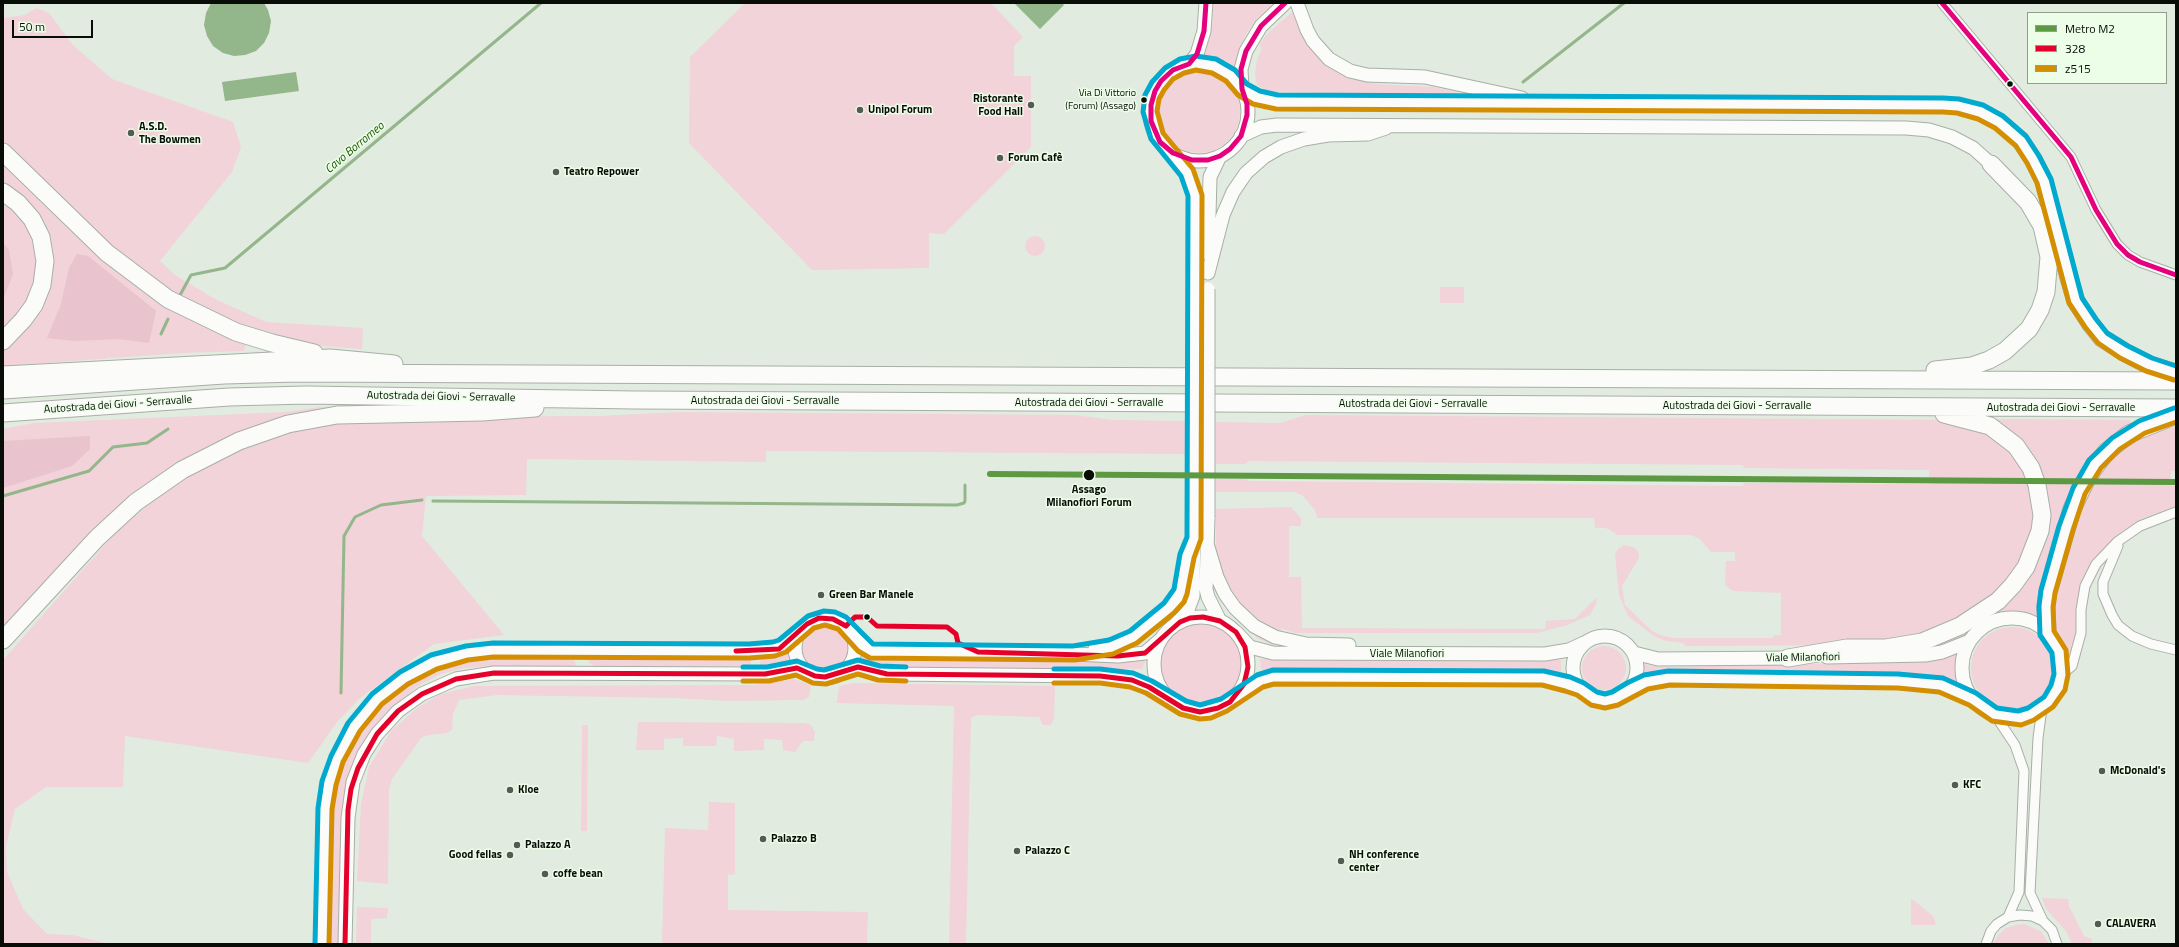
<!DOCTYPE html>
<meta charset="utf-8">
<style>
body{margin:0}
#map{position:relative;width:2179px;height:947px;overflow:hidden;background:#e2ebe0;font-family:"Titillium Web",sans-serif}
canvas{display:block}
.frame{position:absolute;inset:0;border:4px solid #080d07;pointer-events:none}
.legend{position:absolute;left:2027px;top:12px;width:140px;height:72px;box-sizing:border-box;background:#ecfee8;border:1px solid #919e8e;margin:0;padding:5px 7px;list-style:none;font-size:12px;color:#080d07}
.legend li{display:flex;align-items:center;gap:8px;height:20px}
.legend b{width:20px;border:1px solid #919e8e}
.scale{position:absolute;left:12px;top:20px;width:81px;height:18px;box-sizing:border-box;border:2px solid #080d07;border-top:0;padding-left:5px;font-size:12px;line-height:14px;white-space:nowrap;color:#080d07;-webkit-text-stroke:3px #ecfee8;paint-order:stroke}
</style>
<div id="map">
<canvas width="2179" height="947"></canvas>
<div class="frame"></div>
<ul class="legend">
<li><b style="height:5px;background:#5d9842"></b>Metro M2</li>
<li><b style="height:5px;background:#e4002b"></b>328</li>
<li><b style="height:5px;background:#d38f01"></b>z515</li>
</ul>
<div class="scale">50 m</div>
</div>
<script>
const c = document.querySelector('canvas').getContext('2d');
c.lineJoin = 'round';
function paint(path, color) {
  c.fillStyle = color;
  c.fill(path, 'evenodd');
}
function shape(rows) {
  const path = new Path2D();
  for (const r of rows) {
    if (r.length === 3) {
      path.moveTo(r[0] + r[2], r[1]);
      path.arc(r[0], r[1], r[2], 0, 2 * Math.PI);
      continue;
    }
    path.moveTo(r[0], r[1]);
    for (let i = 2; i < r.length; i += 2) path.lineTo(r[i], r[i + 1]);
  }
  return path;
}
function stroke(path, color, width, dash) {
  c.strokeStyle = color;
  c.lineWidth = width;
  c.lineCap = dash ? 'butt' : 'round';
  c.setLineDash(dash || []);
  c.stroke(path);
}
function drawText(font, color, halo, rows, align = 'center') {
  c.font = font + ' "Titillium Web",sans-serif';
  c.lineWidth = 3;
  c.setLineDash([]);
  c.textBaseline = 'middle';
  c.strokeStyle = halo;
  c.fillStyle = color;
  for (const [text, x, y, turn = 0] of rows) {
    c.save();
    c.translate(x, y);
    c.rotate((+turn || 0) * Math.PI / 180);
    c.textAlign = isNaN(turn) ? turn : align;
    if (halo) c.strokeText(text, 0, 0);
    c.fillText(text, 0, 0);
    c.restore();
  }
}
paint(shape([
 [745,3,991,3,1023,37,1014,46,1014,76,1031,76,1031,147,944,234,929,233,929,268,812,270,689,143,690,57],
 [1214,3,1276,3,1258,17,1247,32,1238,52,1235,69,1228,62,1204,56,1212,28],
 [36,8,49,13,73,45,112,79,233,122,241,147,232,172,160,261,175,275,215,299,266,322,363,328,362,349,307,345,244,328,167,291,137,270,3,142,3,18,25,15],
 [1292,12,1299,29,1313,52,1335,70,1350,78,1377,84,1433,87,1472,96,1282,92,1266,90,1257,85,1255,74,1257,59,1261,51,1260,44,1267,34],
 [1199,112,41],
 [3,161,101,258,145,292,187,318,246,343,244,351,182,353,3,366,3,349,51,258,3,188],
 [3,204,19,214,31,235,37,261,33,290,21,313,3,330],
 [1035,246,10],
 [1440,287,1464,287,1464,303,1440,303],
 [320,407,335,407,204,451,3,632,3,429,34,423,287,412],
 [681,412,1075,415,1112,420,1185,421,1185,454,766,451,766,462,527,459,526,495,426,496,422,536,504,635,434,644,359,699,338,721,308,763,125,736,123,787,46,787,15,809,6,846,7,872,23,909,47,934,73,935,109,944,3,944,3,660,118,530,158,496,194,473,231,453,271,438,309,426,369,417,599,416],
 [1306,415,1953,420,1981,427,2017,454,2036,507,2028,550,1997,593,1951,625,1882,645,1685,646,1684,643,1666,641,1654,636,1628,616,1619,595,1615,554,1618,549,1624,545,1633,547,1638,551,1639,558,1622,586,1625,605,1652,631,1660,635,1673,638,1773,638,1774,635,1781,635,1781,593,1733,591,1725,585,1726,561,1735,561,1735,552,1711,552,1700,539,1691,535,1618,535,1606,528,1595,528,1594,518,1317,518,1315,510,1302,495,1294,492,1216,492,1216,479,1245,479,1250,481,1743,486,1744,483,1929,484,1929,470,1744,468,1743,465,1249,461,1245,464,1216,464,1216,422,1280,423],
 [1995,419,2130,420,2131,423,2099,453,2042,618,2026,613,2002,613,1992,616,1962,637,1943,646,1928,649,2012,594,2045,499,1994,423],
 [2176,427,2176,471,2171,471,2170,486,2176,486,2176,506,2141,519,2123,531,2103,549,2093,563,2083,579,2079,594,2077,632,2067,664,2061,642,2054,630,2053,598,2079,505,2099,469,2128,441,2163,428],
 [1291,507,1301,518,1301,526,1289,526,1289,577,1301,577,1302,628,1545,629,1546,621,1575,619,1596,598,1597,602,1590,615,1567,625,1537,633,1295,633,1281,628,1277,644,1268,643,1257,638,1241,618,1223,605,1218,597,1216,590,1216,509],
 [1200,664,41],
 [825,648,23],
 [2012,668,41],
 [789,645,792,662,778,662,760,667,761,654],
 [1604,668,22],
 [858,649,1142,659,1145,662,1142,669,889,667,869,663,856,662],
 [1960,650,1956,668,1958,686,1946,679,1926,674,1658,671,1642,674,1643,664,1658,667,1907,662,1920,661],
 [523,654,571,655,576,664,574,667,490,666,464,668,441,674,418,686,384,715,362,743,354,759,348,782,339,944,327,944,328,854,334,785,346,754,360,731,388,696,408,682,439,666,475,658],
 [593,656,751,657,751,666,597,667,589,663,588,658],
 [1260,659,1561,660,1561,673,1261,670],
 [794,679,811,685,809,697,803,700,726,701,676,698,497,695,459,700,453,714,452,730,447,733,428,735,421,738,392,779,389,790,388,884,357,881,361,804,369,767,391,731,417,708,441,694,474,686,754,685],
 [854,683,1055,686,1054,718,1051,725,1043,725,1039,717,977,715,971,718,966,944,949,944,954,706,837,703,839,686],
 [638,722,803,723,810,724,815,732,814,741,803,741,795,752,783,750,782,740,764,739,764,750,734,751,734,739,717,736,716,746,683,746,683,738,664,739,664,750,636,750],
 [582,725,588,725,587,831,581,831],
 [709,802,735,803,735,874,728,875,728,910,868,912,867,944,662,944,665,828,708,830],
 [1911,898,1933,916,1936,925,1911,925],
 [2042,898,2068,899,2069,906,2084,936,2092,939,2092,944,2072,944,2066,931,2046,909],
 [357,907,388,908,387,918,371,919,371,944,356,944],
 [2024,924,2041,931,2049,944,1993,944,1998,935,2006,928,2015,925]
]), '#f1d3d9');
paint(shape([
 [3,243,9,250,13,274,3,300],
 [77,254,88,256,156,311,149,343,118,339,74,341,47,338,61,304,69,268],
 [90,436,90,449,72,466,3,488,3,441]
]), '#e9c3cd');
paint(shape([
 [211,3,264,3,268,10,271,21,269,33,264,43,256,51,245,55,234,56,223,53,213,46,207,36,204,25,206,13],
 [1014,3,1062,3,1064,5,1040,29],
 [296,72,299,91,225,101,222,82]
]), '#94b68b');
stroke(shape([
 [1523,82,1624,3],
 [179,297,191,275,225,268,541,3],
 [161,334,168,319],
 [3,496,89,471,113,447,147,443,168,429],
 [433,501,957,505,964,503,965,501,965,485],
 [341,693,344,536,355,517,381,505,422,500]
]), '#94b68b', 3);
const minor = shape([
 [1942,3,2071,157,2096,210,2117,244,2128,255,2140,262,2176,275],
 [2118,546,2103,582,2103,594,2112,615,2118,625,2132,636,2151,644,2176,650],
 [2061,675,2072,666,2081,633,2081,610,2085,586,2096,564,2117,542,2140,526,2176,512],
 [2042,708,2038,738,2030,893,2043,921],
 [1995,715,2015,745,2024,771,2019,892,2008,917],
 [1986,944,1991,931,1997,924,2008,917,2020,915,2032,916,2043,921,2052,930,2057,944]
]);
const secondary = shape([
 [1297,3,1307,30,1313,41,1329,59,1350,71,1367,75,1425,77,1522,98],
 [1199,112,49],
 [1189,64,1197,54,1204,31,1206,3],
 [1242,89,1257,98,1277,102,1958,106,1981,112,1999,122,2021,141],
 [1242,89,1241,69,1246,51,1261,26,1285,3],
 [1241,136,1261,127,1277,125,1906,128,1929,130,1952,137,1973,148,1991,164],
 [1174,154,1187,172,1195,195,1195,289],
 [1208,254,1210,177,1220,156],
 [1208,273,1223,215,1233,192,1246,173,1264,157,1281,147,1304,139,1328,135,1368,134,1386,128],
 [1208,517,1206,589,1208,597,1220,621],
 [1208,547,1217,577,1225,594,1235,608,1254,626,1275,637,1306,644,1349,645],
 [1201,664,47],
 [2012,668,50],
 [825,648,30],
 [1178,621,1187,612,1193,596,1194,516],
 [1236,632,1250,647,1273,653,1545,654,1569,650,1584,643],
 [851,635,863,646,871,651,1051,653,1118,656,1145,653,1160,640],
 [1605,668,32],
 [1095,649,1111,647,1134,637,1160,616,1178,598,1183,581,1187,556,1194,538],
 [1634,653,1658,659,1797,658],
 [1827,657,1925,655,1942,652,1970,641],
 [843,671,858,667,887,674,1100,676,1132,680,1169,699],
 [1630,689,1646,682,1669,678,1898,681,1941,685,1973,699],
 [1230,702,1260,681,1273,677,1543,678,1580,689],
 [322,944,325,816,332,775,345,743,359,720,383,694,404,678,434,662,475,651,753,651,779,649,801,631],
 [345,944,348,818,353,782,364,754,377,734,398,711,422,694,456,679,494,673,765,674,797,668,807,671]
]);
const motorway = shape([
 [2021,141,2033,159,2044,181,2069,278,2076,301,2090,323,2102,338,2124,352,2149,365,2176,373],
 [3,152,107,253,168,299,236,332,272,343,314,353],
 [3,192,18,203,32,219,41,237,45,261,42,285,34,305,23,320,3,341],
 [1935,370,1972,366,1989,360,2005,351,2029,329,2040,310,2046,292,2049,257,2042,226,2028,202,1991,164],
 [3,375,330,358,394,364],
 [3,390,224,375,296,373,2176,381],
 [3,413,229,397,306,395,635,400,2176,408],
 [2047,633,2046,607,2048,592,2072,509,2087,478,2106,452,2129,434,2176,415],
 [3,640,97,538,136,502,182,470,239,441,288,424,337,415,482,412,535,408],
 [1788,658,1847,648,1886,648,1922,642,1960,626,1998,601,2013,585,2026,567,2040,531,2042,515,2037,485,2031,468,2016,446,1990,426,1944,414]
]);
stroke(minor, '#a8afa6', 11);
stroke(secondary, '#a8afa6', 15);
stroke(motorway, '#a8afa6', 19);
stroke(minor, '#fbfcfa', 9);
stroke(secondary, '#fbfcfa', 13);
stroke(motorway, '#fbfcfa', 17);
const secondaryBridge = shape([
 [1194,516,1195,289],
 [1208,517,1208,289]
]);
stroke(secondaryBridge, '#a8afa6', 15, []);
stroke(secondaryBridge, '#fbfcfa', 13);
stroke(shape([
 [736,651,779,649,807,624,819,618,833,619,846,626],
 [345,944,348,810,351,789,358,768,377,734,398,711,422,694,456,679,494,673,765,674,797,668,815,676,825,677,858,667,887,674,1100,676,1132,680,1149,687,1183,708,1200,712,1218,708,1230,702,1244,684,1248,667,1245,647,1236,632,1220,621,1203,617,1190,618,1180,622,1145,653,1118,656,978,652,958,643,956,634,947,627,877,626,867,617,855,617,846,626]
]), '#e4002b', 5);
stroke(shape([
 [743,681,769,681,796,675,813,683,826,684,858,674,878,680,906,681],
 [1054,683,1100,683,1130,687,1146,693,1180,714,1200,719,1211,718,1227,711,1263,687,1274,684,1542,685,1565,691,1577,695,1591,705,1605,708,1618,705,1648,689,1670,685,1898,688,1939,692,1969,705,1992,721,2021,725,2034,720,2053,707,2065,690,2068,675,2066,650,2054,631,2053,607,2055,593,2073,530,2085,494,2101,468,2120,449,2145,433,2176,422],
 [329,944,332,809,336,785,343,762,360,731,382,704,408,684,437,669,468,660,493,657,749,658,775,656,786,652,814,628,825,625,838,629,858,651,870,658,1075,660,1113,654,1137,643,1174,613,1184,602,1187,594,1194,558,1201,539,1202,195,1193,169,1163,133,1157,111,1159,99,1164,90,1173,79,1184,73,1196,70,1212,73,1226,81,1238,95,1253,104,1276,109,1943,112,1957,113,1978,119,1995,128,2016,146,2027,163,2037,183,2069,303,2085,327,2098,343,2120,358,2146,371,2174,380]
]), '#d38f01', 5);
stroke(shape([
 [743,667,767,667,797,661,817,669,824,670,858,660,880,666,906,667],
 [1054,669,1100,669,1133,673,1152,681,1186,701,1200,705,1221,699,1257,675,1273,670,1544,671,1570,677,1584,683,1597,692,1605,694,1612,692,1627,683,1644,675,1668,671,1898,674,1943,678,1976,693,1997,708,2018,711,2028,708,2044,697,2051,685,2054,674,2052,653,2040,635,2039,606,2041,590,2059,526,2073,488,2089,460,2112,438,2139,421,2174,408],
 [315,944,318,808,322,781,331,756,348,723,372,694,400,672,431,655,466,646,493,643,749,644,773,642,779,640,808,616,824,611,835,612,846,617,873,644,1073,646,1109,640,1130,631,1164,603,1174,589,1180,554,1187,537,1188,196,1181,176,1151,139,1143,112,1145,95,1152,82,1165,68,1180,59,1196,56,1216,59,1235,70,1247,84,1260,91,1278,95,1943,98,1959,99,1983,105,2003,116,2026,136,2039,156,2051,179,2082,298,2096,319,2107,333,2128,346,2152,358,2176,366]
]), '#00a9ce', 5);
stroke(shape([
 [1206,3,1204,31,1197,54,1189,64,1173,70,1161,81,1155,91,1151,105,1151,121,1160,142,1173,153,1192,160,1208,160,1220,156,1230,149,1241,136,1247,115,1247,104,1242,89,1241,69,1246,51,1261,26,1285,3],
 [1942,3,2071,157,2096,210,2117,244,2128,255,2140,262,2176,275]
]), '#e5007d', 5);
stroke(shape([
 [990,474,2176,482]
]), '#5d9842', 6);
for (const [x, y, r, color] of [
 [2010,84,3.5,"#080d07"],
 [1144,100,3.5,"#080d07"],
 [1031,105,4,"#545b53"],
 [860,110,4,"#545b53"],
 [131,133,4,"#545b53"],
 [1000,158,4,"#545b53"],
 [556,172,4,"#545b53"],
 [1089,475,6,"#080d07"],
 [821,595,4,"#545b53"],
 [867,617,3.5,"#080d07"],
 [2102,771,4,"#545b53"],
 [1955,785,4,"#545b53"],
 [510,790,4,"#545b53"],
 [763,839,4,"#545b53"],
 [517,845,4,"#545b53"],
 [1017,851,4,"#545b53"],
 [510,855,4,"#545b53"],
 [1341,861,4,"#545b53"],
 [545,874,4,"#545b53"],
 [2098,924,4,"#545b53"]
]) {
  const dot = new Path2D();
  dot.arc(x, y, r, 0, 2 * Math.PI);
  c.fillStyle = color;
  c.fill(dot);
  stroke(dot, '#ecfee8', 1.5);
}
drawText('10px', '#080d07', '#ecfee8', [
 ["Via Di Vittorio",1136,94],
 ["(Forum) (Assago)",1136,107]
], 'right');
drawText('bold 11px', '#080d07', '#ecfee8', [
 ["Ristorante",1023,99,"right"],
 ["Food Hall",1023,112,"right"],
 ["Unipol Forum",868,110],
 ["A.S.D.",139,127],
 ["The Bowmen",139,140],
 ["Forum Cafè",1008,158],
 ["Teatro Repower",564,172],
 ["Green Bar Manele",829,595],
 ["McDonald's",2110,771],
 ["KFC",1963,785],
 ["Kloe",518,790],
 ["Palazzo B",771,839],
 ["Palazzo A",525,845],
 ["Palazzo C",1025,851],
 ["Good fellas",502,855,"right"],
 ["NH conference",1349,855],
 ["center",1349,868],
 ["coffe bean",553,874],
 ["CALAVERA",2106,924]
], 'left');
drawText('11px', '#080d07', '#ecfee8', [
 ["Autostrada dei Giovi - Serravalle",441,397,1],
 ["Autostrada dei Giovi - Serravalle",765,401],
 ["Autostrada dei Giovi - Serravalle",1089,403],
 ["Autostrada dei Giovi - Serravalle",1413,404],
 ["Autostrada dei Giovi - Serravalle",118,405,-4],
 ["Autostrada dei Giovi - Serravalle",1737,406],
 ["Autostrada dei Giovi - Serravalle",2061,408],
 ["Viale Milanofiori",1407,654],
 ["Viale Milanofiori",1803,658,-1]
]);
drawText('bold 11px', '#080d07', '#ecfee8', [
 ["Assago",1089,490],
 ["Milanofiori Forum",1089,503]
]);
drawText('italic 12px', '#1b5704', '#ecfee8', [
 ["Cavo Borromeo",355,148,-40]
]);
</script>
